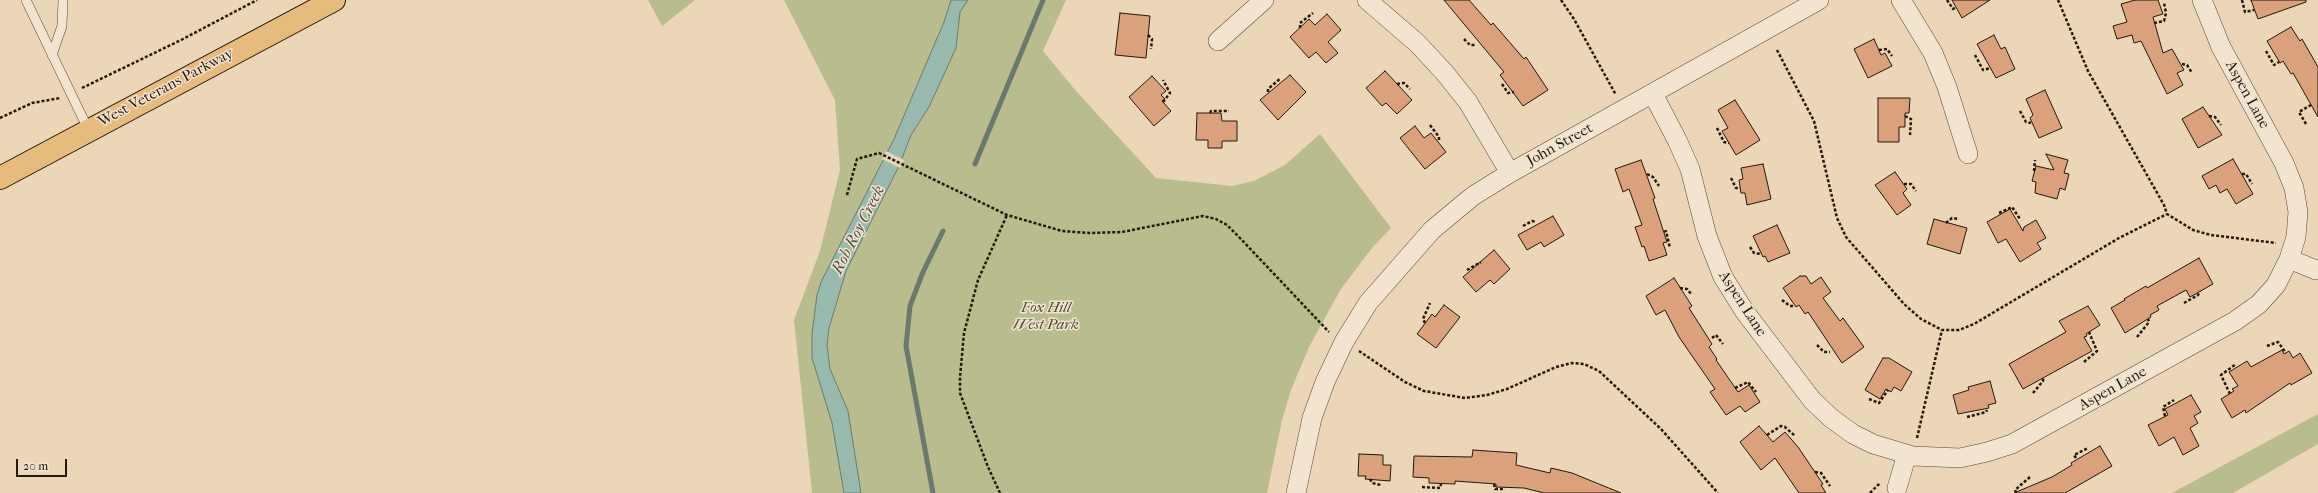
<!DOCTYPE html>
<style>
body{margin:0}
#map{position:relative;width:2318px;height:493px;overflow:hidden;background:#ebd6b7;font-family:"IM FELL French Canon",serif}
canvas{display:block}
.scale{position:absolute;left:16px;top:459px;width:51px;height:18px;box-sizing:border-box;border:2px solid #22180e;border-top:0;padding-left:5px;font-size:12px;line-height:14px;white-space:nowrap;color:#22180e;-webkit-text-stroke:3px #f2e4d0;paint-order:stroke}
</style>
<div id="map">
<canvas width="2318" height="493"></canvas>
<div class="scale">20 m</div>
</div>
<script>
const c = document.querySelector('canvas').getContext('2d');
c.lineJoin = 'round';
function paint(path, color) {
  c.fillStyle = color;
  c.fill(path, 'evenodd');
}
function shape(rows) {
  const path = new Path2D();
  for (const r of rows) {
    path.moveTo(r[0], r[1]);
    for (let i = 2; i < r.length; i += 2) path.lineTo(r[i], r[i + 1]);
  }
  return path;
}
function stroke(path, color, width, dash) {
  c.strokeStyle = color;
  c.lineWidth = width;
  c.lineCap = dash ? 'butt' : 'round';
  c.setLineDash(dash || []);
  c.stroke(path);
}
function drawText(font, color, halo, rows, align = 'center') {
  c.font = font + ' "IM FELL French Canon",serif';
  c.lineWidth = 3;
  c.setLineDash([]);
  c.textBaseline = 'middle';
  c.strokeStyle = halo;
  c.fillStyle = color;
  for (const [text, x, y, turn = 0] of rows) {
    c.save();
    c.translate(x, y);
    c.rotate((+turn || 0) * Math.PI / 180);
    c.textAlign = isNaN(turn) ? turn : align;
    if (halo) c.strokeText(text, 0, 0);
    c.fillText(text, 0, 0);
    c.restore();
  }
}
paint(shape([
 [648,0,695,0,662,26],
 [784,0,951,0,944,22,894,139,835,255,817,295,812,358,832,423,844,493,812,493,794,320,820,251,840,170,835,100],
 [968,0,1066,0,1043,51,1076,91,1156,178,1232,186,1254,181,1285,165,1320,134,1391,228,1372,248,1341,289,1309,347,1291,390,1282,420,1267,493,861,493,848,411,830,369,827,345,829,328,846,271,899,166,911,135,929,107,956,48,960,12],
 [2318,414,2318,444,2233,493,2172,493]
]), '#b9bd8d');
const water = shape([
 [951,0,968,0,960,12,956,48,929,107,911,135,899,166,846,271,829,328,827,345,830,369,848,411,861,493,844,493,832,423,812,358,812,334,817,295,821,282,894,139,944,22,951,0]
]);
paint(water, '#98b9ae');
stroke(water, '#69796e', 1);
paint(shape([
 [886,151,904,160,900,168,882,159]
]), '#ebd6b7');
stroke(shape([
 [975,164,1043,0],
 [933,493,906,346,910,306,923,272,943,231]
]), '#69796e', 5);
const building = shape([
 [1444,0,1469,0,1491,25,1493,23,1524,59,1526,57,1548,90,1523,106,1500,75,1504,72,1444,0],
 [1952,0,1990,0,1962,18,1952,0],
 [2135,0,2158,0,2163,14,2153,17,2163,53,2172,49,2184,70,2177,73,2183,85,2167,94,2141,41,2134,43,2132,35,2117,39,2113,26,2127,22,2121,4,2135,0],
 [2251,0,2306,0,2306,2,2258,19,2251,0],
 [1120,13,1150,16,1146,58,1115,55,1120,13],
 [1327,14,1341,30,1328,42,1338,53,1326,63,1316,52,1309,58,1290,37,1309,19,1315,25,1327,14],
 [2291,27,2300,41,2302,39,2318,67,2318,117,2293,73,2291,74,2283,61,2280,63,2267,41,2291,27],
 [1994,35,2001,49,2005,47,2015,69,1996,78,1977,44,1994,35],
 [1874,39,1881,55,1885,53,1892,66,1868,78,1854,49,1874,39],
 [1385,71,1412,100,1397,114,1386,103,1382,106,1366,88,1385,71],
 [1290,75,1306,92,1278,120,1260,100,1290,75],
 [1152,76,1166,91,1161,95,1165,99,1162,101,1171,111,1154,126,1129,97,1152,76],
 [2045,90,2062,128,2039,138,2030,118,2033,115,2026,99,2045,90],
 [1878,98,1910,98,1909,113,1905,113,1905,127,1899,127,1899,142,1878,142,1878,98],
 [1735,100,1760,140,1736,155,1722,131,1728,128,1718,110,1735,100],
 [2203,107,2222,135,2198,148,2182,119,2203,107],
 [1197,113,1221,113,1222,121,1237,121,1237,141,1222,141,1222,148,1208,148,1208,140,1196,140,1197,113],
 [1415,126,1424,138,1431,133,1446,152,1425,169,1400,138,1415,126],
 [2046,154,2068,160,2064,173,2069,174,2065,190,2060,188,2057,199,2035,193,2036,182,2032,181,2036,166,2054,170,2046,154],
 [2233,159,2253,194,2236,204,2227,189,2220,193,2216,185,2209,189,2202,176,2233,159],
 [1641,160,1655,198,1653,199,1667,242,1663,243,1667,255,1649,261,1644,246,1642,247,1635,227,1642,225,1629,189,1623,192,1615,169,1641,160],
 [1763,164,1771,199,1747,205,1745,193,1741,193,1739,180,1743,179,1741,168,1763,164],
 [1895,172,1907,189,1903,193,1911,205,1897,215,1875,185,1895,172],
 [2010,209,2023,231,2024,227,2036,220,2046,238,2037,243,2041,249,2020,262,2006,239,1998,243,1987,222,2010,209],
 [1553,216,1564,235,1544,247,1541,242,1527,250,1518,235,1553,216],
 [1934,219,1967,228,1960,254,1927,244,1934,219],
 [1777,225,1790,253,1768,262,1765,256,1763,257,1753,236,1777,225],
 [1494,250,1510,269,1494,284,1490,280,1476,292,1463,277,1494,250],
 [2199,258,2213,284,2190,297,2186,290,2157,306,2159,310,2150,315,2151,317,2125,333,2111,308,2125,300,2124,299,2146,286,2147,288,2199,258],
 [1800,276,1806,276,1811,284,1821,277,1831,292,1823,298,1840,321,1843,318,1864,347,1842,363,1808,312,1805,314,1799,305,1796,307,1783,288,1800,276],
 [1674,278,1692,306,1689,308,1712,344,1709,347,1717,359,1716,360,1738,392,1749,385,1760,402,1745,412,1740,406,1726,415,1710,392,1715,389,1679,337,1665,310,1656,315,1646,296,1674,278],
 [1444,305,1460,317,1436,348,1417,334,1432,314,1435,317,1444,305],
 [2088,306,2100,325,2086,334,2087,336,2084,337,2092,351,2023,389,2009,364,2066,332,2059,321,2088,306],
 [2282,350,2284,354,2289,351,2293,358,2300,353,2312,373,2291,385,2290,383,2246,413,2245,410,2232,418,2221,399,2234,391,2232,389,2238,386,2229,372,2247,361,2251,367,2282,350],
 [1883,358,1889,358,1912,372,1901,391,1894,387,1891,392,1886,389,1880,399,1865,390,1883,358],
 [1990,381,1996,403,1988,405,1989,408,1958,414,1953,395,1969,390,1968,387,1990,381],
 [2191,395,2201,412,2194,416,2198,423,2190,428,2199,446,2183,455,2174,437,2159,446,2148,425,2168,415,2165,409,2191,395],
 [1759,426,1773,442,1785,432,1798,447,1823,484,1821,485,1826,493,1799,493,1775,458,1761,470,1740,442,1759,426],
 [2100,446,2112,466,2065,493,2014,493,2052,477,2072,465,2071,463,2100,446],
 [1473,450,1517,453,1516,465,1550,473,1551,468,1572,473,1621,493,1544,493,1524,488,1496,487,1496,484,1455,481,1455,484,1429,483,1429,478,1413,477,1414,456,1472,457,1473,450],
 [1359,454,1383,455,1383,465,1391,465,1390,481,1365,479,1366,476,1358,476,1359,454]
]);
paint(building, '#dba17a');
stroke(building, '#22180e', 1);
const lane = shape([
 [26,0,88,129],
 [52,55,62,26,63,0]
]);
const street = shape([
 [1367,0,1417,43,1444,72,1468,102,1510,173],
 [1901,0,1933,53,1947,87,1968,154],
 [1218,41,1264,0],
 [1653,94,1677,140,1690,169,1707,236,1723,277,1745,312,1812,400,1831,418,1853,434,1873,444,1913,456,1960,458,1987,452,2012,444,2235,321,2259,304,2276,285,2289,259,2296,237,2298,212,2294,188,2284,163,2221,47,2202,0],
 [2289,259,2316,270],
 [1897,488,1907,454],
 [1296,493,1312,418,1325,382,1344,342,1368,303,1432,230,1473,196,1510,173,1819,0]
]);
const primary = shape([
 [0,178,334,0]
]);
stroke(lane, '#544838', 10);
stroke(street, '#544838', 20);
stroke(primary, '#22180e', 24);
stroke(shape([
 [1561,0,1574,19,1616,95],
 [1947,0,1953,9,1956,7],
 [2058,0,2088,71,2164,205,2167,214,2193,230,2211,235,2276,243],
 [2242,0,2245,12,2254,10],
 [2154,23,2164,21,2166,13,2164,3],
 [1300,28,1300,23,1313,13],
 [1148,35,1152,39,1151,49],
 [1464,39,1470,45,1476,45],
 [1777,50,1814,121,1837,218,1846,237,1904,304,1921,319,1942,330,1959,330,1974,324,2119,238,2167,214],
 [1879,50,1887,49,1892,56],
 [2266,51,2274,65,2279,62],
 [1975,55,1983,70,1991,68],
 [2182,64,2187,65,2192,73],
 [1397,84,1404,83,1410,89],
 [1502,84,1508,93,1514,92],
 [82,88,181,40,257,0],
 [1268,92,1268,89,1281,78],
 [1163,102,1170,93,1163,80],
 [2020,111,2026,122,2031,123],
 [1210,113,1211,111,1229,111],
 [1905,116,1911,119,1910,135],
 [2209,116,2215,117,2221,125],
 [0,118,32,103,60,98],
 [2306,124,2299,112,2311,105],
 [1430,125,1439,137,1439,142],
 [1717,128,1724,142,1729,143],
 [2034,171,2035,160],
 [1647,174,1653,177,1659,186],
 [2242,174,2246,174,2252,184],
 [1731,178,1736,188,1740,188],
 [1904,184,1911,184,1916,191],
 [847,195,857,159,879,153,1007,215,1062,231,1089,233,1122,232,1203,216,1216,219,1227,225,1239,237,1329,332],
 [1999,213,2012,207,2020,219],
 [1946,223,1952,218,1959,219],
 [1523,226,1532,221,1536,222],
 [1664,232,1666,231,1670,248],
 [1750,247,1754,253,1761,254],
 [1467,270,1481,262],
 [1680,288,1687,289,1692,295],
 [1782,300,1790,306,1795,306],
 [2184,303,2198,295,2200,291],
 [1425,323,1423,319,1430,303],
 [2137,337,2149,322,2148,319],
 [1712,338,1716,335,1723,344],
 [1817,345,1824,352,1830,352],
 [2267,346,2278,342,2286,353],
 [1359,351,1405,382,1424,391,1465,398,1487,395,1507,389,1556,367,1572,363,1584,364,1599,371,1661,429,1718,493],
 [2084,362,2097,351,2089,332],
 [1735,388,1748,382,1756,392],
 [2033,393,2043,381,2043,377],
 [2230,394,2221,375,2236,364],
 [1869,399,1879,403,1888,390],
 [2165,416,2163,407,2174,400],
 [1967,417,1986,412,1987,410],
 [1767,435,1781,426,1785,427,1795,436],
 [1917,438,1942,330],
 [2076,458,2074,455,2088,448],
 [1815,472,1821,473,1830,486],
 [1370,479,1372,483,1381,485],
 [1494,484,1495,489,1505,489],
 [1422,487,1440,488,1441,484],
 [1000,493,988,467,960,393,960,377,964,333,978,280,1007,215],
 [1870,493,1880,483],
 [2016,493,2015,490,2030,477]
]), '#22180e', 2.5, [3, 2]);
stroke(lane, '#f2e4d0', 9);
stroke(street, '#f2e4d0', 19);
stroke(primary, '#e6bb7c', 22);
drawText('15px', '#22180e', '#f2e4d0', [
 ["West Veterans Parkway",166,88,-28],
 ["Aspen Lane",2247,95,61],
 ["John Street",1560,145,-29],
 ["Aspen Lane",1742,304,57],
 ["Aspen Lane",2113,389,-29]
]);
drawText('italic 15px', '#4f4a34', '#f2e4d0', [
 ["Fox Hill",1046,308],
 ["West Park",1046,325]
]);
drawText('italic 16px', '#4b5046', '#f2e4d0', [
 ["Rob Roy Creek",859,230,-63]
]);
</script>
